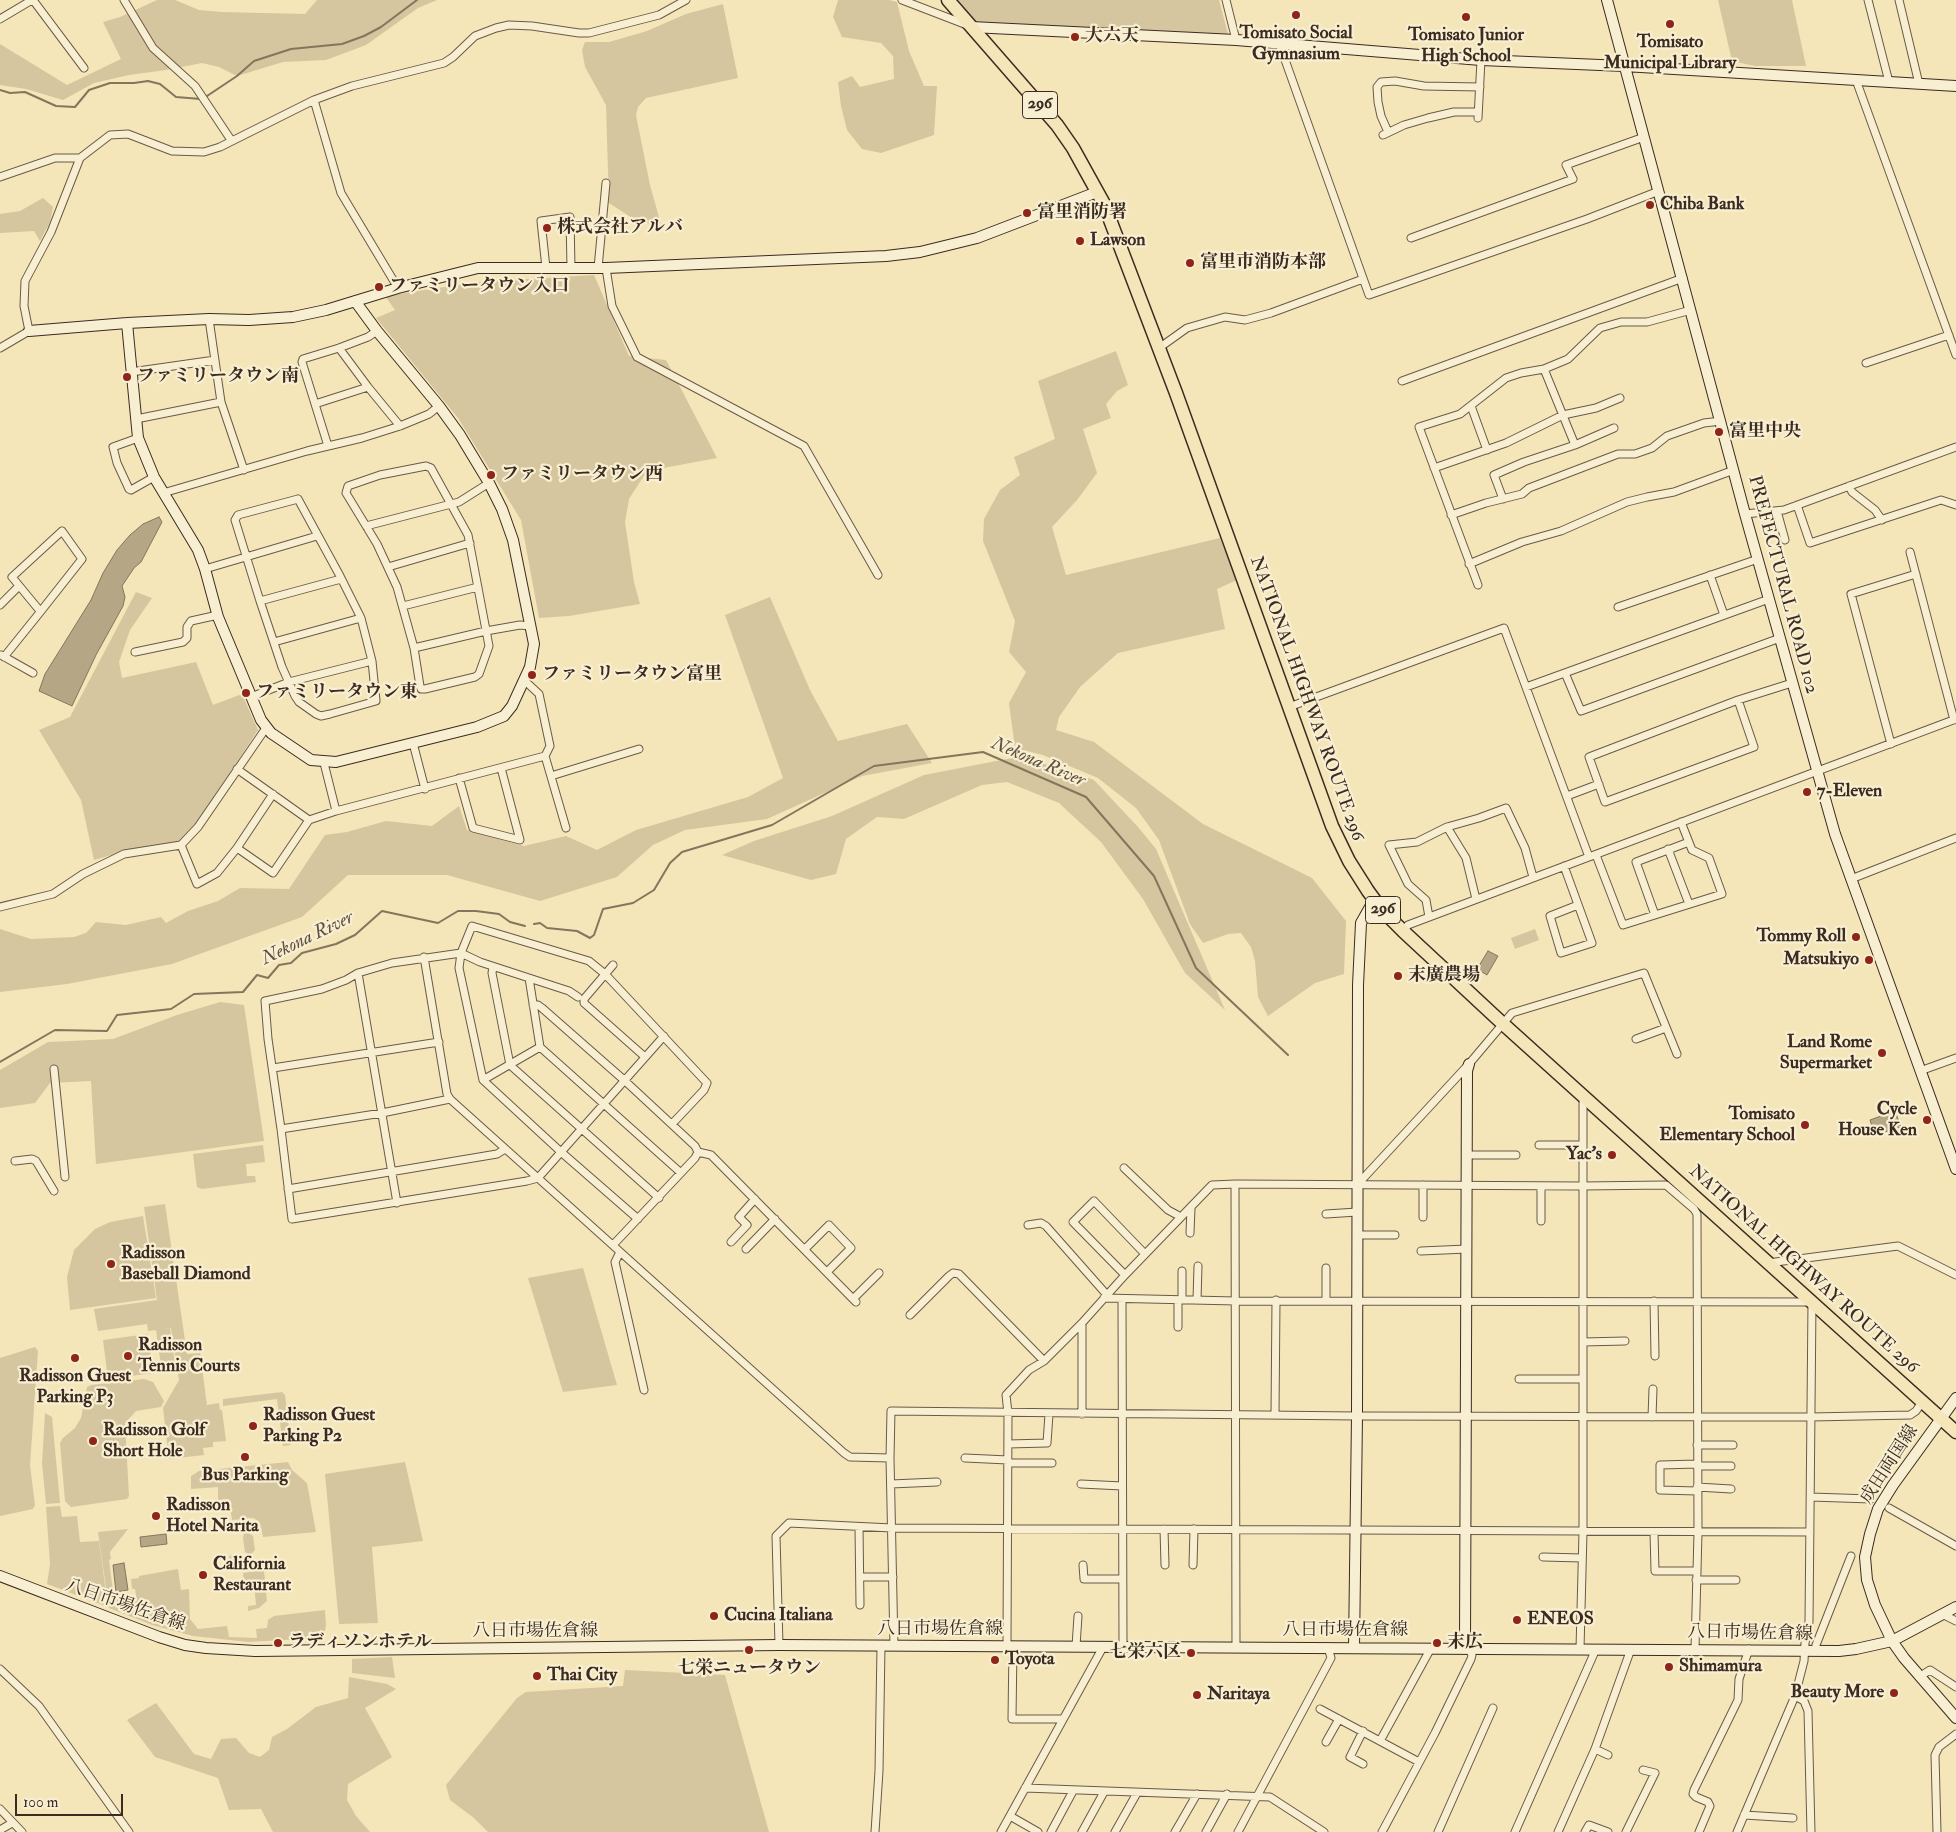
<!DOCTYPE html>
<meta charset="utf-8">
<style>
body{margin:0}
#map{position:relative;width:1956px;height:1832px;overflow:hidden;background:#f4e6b9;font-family:"IM FELL Double Pica",serif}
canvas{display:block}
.scale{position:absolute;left:15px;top:1794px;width:108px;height:22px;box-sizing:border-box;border:2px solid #3b2b21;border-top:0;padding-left:6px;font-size:15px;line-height:18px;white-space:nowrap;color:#3b2b21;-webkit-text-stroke:4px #f8efd2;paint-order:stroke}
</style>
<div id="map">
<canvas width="1956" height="1832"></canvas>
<div class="scale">100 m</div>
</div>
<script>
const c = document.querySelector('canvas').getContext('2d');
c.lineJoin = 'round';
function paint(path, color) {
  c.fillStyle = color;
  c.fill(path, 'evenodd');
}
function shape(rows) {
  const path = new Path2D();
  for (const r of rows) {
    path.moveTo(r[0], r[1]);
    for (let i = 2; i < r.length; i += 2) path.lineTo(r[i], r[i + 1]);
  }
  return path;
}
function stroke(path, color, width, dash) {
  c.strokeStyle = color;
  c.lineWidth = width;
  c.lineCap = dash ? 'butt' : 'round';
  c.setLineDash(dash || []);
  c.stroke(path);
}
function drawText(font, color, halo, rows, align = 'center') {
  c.font = font + ' "IM FELL Double Pica","Noto Serif JP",serif';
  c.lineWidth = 4.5;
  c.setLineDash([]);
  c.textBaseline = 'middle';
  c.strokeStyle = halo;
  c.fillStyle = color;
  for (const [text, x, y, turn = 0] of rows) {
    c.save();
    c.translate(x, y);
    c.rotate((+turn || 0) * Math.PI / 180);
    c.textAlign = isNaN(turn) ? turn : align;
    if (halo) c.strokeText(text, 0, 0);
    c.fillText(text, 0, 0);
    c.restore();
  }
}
paint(shape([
 [157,0,175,0,199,10,222,12,305,14,317,0,437,0,418,8,366,45,326,60,283,62,237,76,219,67,202,63,166,70,129,75,94,83,63,100,26,89,0,85,0,44,67,85,121,59,103,22,120,17],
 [838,0,889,0,897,2,909,51,924,86,937,86,934,135,881,153,862,149,847,130,841,106,838,82,852,76,860,87,894,79,893,56,881,43,842,37,833,17],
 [954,0,1219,0,1228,34,981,22,974,23],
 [1718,0,1792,0,1806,66,1755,66,1732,61],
 [723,4,738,78,646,98,638,107,636,115,650,185,662,228,632,218,609,203,606,105,585,67,582,50,585,42,609,42,647,31,686,14],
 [43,198,53,207,50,222,40,241,34,231,0,233,0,214,20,211],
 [594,275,629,356,666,360,717,458,647,471,629,499,625,522,634,582,640,604,569,616,539,618,521,520,458,418,376,318,395,310,385,296,477,282],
 [1116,351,1128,385,1117,391,1106,404,1111,418,1083,429,1097,473,1077,500,1052,527,1066,575,1220,538,1237,580,1217,589,1225,629,1118,653,1080,687,1059,717,1056,730,1094,742,1203,824,1312,878,1346,921,1344,974,1315,983,1268,1016,1258,997,1255,961,1251,947,1241,933,1228,934,1203,943,1190,924,1159,840,1136,808,1098,778,1043,755,1015,748,1009,703,1026,672,1009,652,1015,621,983,541,984,519,1000,490,1020,475,1014,457,1055,439,1038,381],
 [136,592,152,598,130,630,119,662,122,678,196,662,213,705,242,694,258,730,196,825,179,843,122,852,94,860,81,800,39,730,70,717],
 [770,597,810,690,838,741,907,724,932,763,862,776,767,819,685,830,653,845,617,877,540,901,447,875,348,875,302,917,172,964,67,984,0,992,0,929,31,939,74,937,86,933,96,922,126,925,161,917,166,923,188,911,218,901,240,888,289,889,325,835,347,832,386,821,432,826,459,806,467,830,524,846,566,836,597,850,636,830,748,797,783,778,725,615],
 [1012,758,1060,767,1094,780,1138,827,1156,849,1225,1010,1185,973,1143,899,1101,842,1059,803,1007,782,982,785,904,819,877,817,846,839,836,874,811,880,722,855,754,841,832,816,924,775],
 [1535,929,1539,940,1515,949,1511,938],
 [220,1002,244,1005,264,1141,96,1164,91,1081,50,1083,35,1103,0,1108,0,1070,48,1042,113,1039,177,1015],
 [263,1145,265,1162,246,1164,247,1176,255,1176,256,1182,202,1189,197,1187,193,1154],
 [165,1204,187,1354,200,1353,207,1405,219,1403,220,1410,222,1410,226,1441,213,1442,213,1447,203,1448,204,1455,169,1459,163,1408,179,1380,171,1328,157,1330,170,1328,175,1363,161,1365,156,1330,148,1331,147,1324,98,1331,94,1309,157,1300,144,1207],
 [143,1216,156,1298,70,1310,67,1277,74,1250,95,1229,110,1222],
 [583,1268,617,1385,563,1392,528,1278],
 [148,1334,153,1373,108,1379,103,1340],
 [35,1347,38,1351,30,1465,35,1505,33,1509,0,1516,0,1358],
 [144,1379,153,1382,164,1401,161,1407,136,1411,125,1423,129,1496,127,1499,71,1507,65,1501,60,1443,63,1438,75,1428,81,1418,87,1387,91,1385],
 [282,1392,285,1395,291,1445,283,1446,277,1399,223,1406,223,1399],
 [45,1413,52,1417,60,1503,46,1504,42,1463],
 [288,1462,292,1470,307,1483,316,1532,263,1537,260,1523,257,1520,253,1518,232,1520,229,1499,218,1500,218,1487,191,1489,191,1476,199,1471],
 [405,1462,423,1541,372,1547,378,1623,339,1624,325,1474],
 [60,1506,62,1517,77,1516,80,1542,99,1541,108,1607,47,1584,50,1564,46,1507],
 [128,1529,110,1552,111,1559,109,1560,114,1599,119,1599,120,1603,137,1601,135,1589,132,1589,131,1579,139,1578,139,1576,178,1569,181,1590,189,1589,190,1619,198,1629,227,1626,229,1637,257,1638,256,1629,267,1628,268,1620,274,1616,325,1610,326,1626,324,1634,319,1638,248,1642,193,1636,152,1625,109,1608,98,1532],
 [247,1532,253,1536,255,1550,250,1555,245,1552,243,1538,244,1533],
 [233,1555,232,1557,238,1562,263,1561,267,1601,259,1608,248,1611,248,1606,256,1605,254,1584,244,1584,243,1573,256,1571,255,1563,229,1566,229,1556],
 [392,1657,395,1678,352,1673,352,1659],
 [625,1670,725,1675,769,1832,488,1832,474,1818,450,1800,446,1785,517,1698,526,1692,623,1686],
 [349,1677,387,1684,396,1689,365,1708,392,1757,348,1784,347,1800,356,1816,370,1832,273,1832,261,1809,229,1810,218,1778,155,1757,127,1720,156,1703,194,1754,211,1759,221,1739,236,1738,249,1753,260,1757,269,1750,272,1737,287,1729,316,1707,348,1698]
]), '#d5c69f');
const water = shape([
 [159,517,162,522,141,562,134,568,122,586,125,597,123,606,96,655,72,706,39,691,45,674,91,600,103,573,117,550,130,535,143,524,159,517],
 [1488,951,1498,956,1487,975,1477,969,1488,951],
 [1895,1111,1901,1127,1875,1135,1870,1120,1895,1111],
 [166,1534,167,1544,141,1547,140,1537,166,1534],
 [124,1563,128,1590,116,1592,113,1565,124,1563]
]);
paint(water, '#b5a685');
stroke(water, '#84755d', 1);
stroke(shape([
 [0,90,10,93,25,92,56,106,75,107,89,90,110,83,134,83,148,81,160,84,176,97,201,99],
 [207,96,237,76,254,61,291,49,342,44,364,36,381,27,417,0],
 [534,924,540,923,547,928,577,931,590,938,594,935,603,909,633,903,654,890,670,863,682,852,772,825,874,766,983,752,1086,797,1154,876,1196,968,1288,1055],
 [0,1062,55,1030,107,1031,117,1015,171,1009,194,994,243,992,257,975,268,978,279,965,291,963,302,953,336,944,355,935,382,911,438,923,458,911,476,911,499,914,510,922,525,926]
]), '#84755d', 2);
const street = shape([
 [33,0,84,68],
 [124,0,153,48,195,86,231,140],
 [902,0,967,25],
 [1226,0,1236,40],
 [1868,0,1889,82],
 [1899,0,1919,84],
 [0,19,32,0],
 [1279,43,1369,295,1587,219,1659,191],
 [1856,80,1956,355],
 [314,100,341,193,398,288],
 [1478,118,1481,60],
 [1388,132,1381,116,1378,102,1377,87,1381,82,1395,81,1424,86,1480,87],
 [1383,135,1404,125,1428,118,1454,112,1478,112],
 [0,177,55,158,80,158,110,135,128,134,172,151,204,152,220,147,314,100,352,86,444,63,453,57,475,36,496,28,509,25,532,26,579,33,589,33,659,15,686,0],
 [1411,238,1573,179,1566,165,1644,137],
 [546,268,541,221,570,217,571,268],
 [598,268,606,183],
 [606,268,612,306,637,357,804,446,878,575],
 [209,319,221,402,244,470],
 [0,348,29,331,24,306,25,281,51,232,80,158],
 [339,348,368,387,400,426],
 [1159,348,1187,328,1225,317,1245,320,1271,313,1363,279],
 [1866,363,1949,335],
 [1544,369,1575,445,1614,428],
 [131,372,215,360],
 [1402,381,1683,278],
 [315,404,368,387],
 [1471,406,1487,450],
 [136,419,221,402],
 [138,438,113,447,117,463,129,489,131,490,154,477],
 [328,446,302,362,303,359,339,348,368,337,377,331],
 [426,466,431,468,468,535,489,646,479,674,475,677,425,689,421,689,420,686,414,648,397,587,377,544,346,493,348,486,380,475,426,466],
 [1434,468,1506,443,1563,415,1596,408,1620,398],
 [1849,486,1852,492,1875,510,1882,520],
 [163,493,307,451,362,438,400,426,429,414,439,406],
 [298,499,340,576,361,618,372,661,376,701,330,714,321,716,316,714,299,702,295,696,282,667,260,601,235,520,238,515,298,499],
 [1503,499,1494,475,1524,462,1575,445],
 [1797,505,1810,543,1941,500,1956,505],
 [1777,511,1785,540],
 [1745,514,1784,510,1956,447],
 [1451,515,1486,503,1522,494,1529,488,1618,454,1635,454,1652,448,1667,436,1704,423,1721,421],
 [366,526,459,502,489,483],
 [1910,552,1954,720],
 [1469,564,1522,542,1561,531,1627,502,1647,497,1674,492,1734,470],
 [388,567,470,543],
 [205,569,317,536],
 [1710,575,1724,615],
 [1478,585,1419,427,1460,414,1506,378,1521,373,1544,369,1568,359,1600,328,1621,322,1647,322,1691,310],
 [260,601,341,579],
 [0,605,19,586],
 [403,606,478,587],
 [1618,607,1758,559],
 [274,642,361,618],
 [414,648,486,631,520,625,530,626],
 [135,652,183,642,187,638,187,627,191,621,218,615],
 [1,655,33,673],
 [4,657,41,611,82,559,62,531,12,577,40,611],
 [1565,673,1581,711,1780,638],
 [1526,687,1769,599],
 [251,697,289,682,372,661],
 [1738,700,1754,747,1605,802,1589,757,1738,700,1792,683],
 [1289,707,1504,628,1589,857],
 [413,743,425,789],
 [1891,744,1851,594,1916,574],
 [545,756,566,828],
 [324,763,336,811],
 [237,769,309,820],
 [551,776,639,749],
 [459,778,473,828,520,840,501,768],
 [1567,796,1599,784],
 [1447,827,1466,858,1476,899],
 [181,845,197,884,217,873,237,848,273,794],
 [237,848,273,873,309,820,336,811,545,756,550,746,539,694,524,680],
 [1668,849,1689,904],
 [1596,855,1623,925,1722,894,1709,858,1692,850,1681,822],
 [1564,866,1592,943,1561,953,1550,916,1578,905],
 [1851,879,1956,838],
 [0,907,53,894,83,874,124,854,181,845,198,827,266,728],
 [1655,915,1636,862,1689,842],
 [1429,917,1426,900,1408,884,1389,845,1417,842,1447,827,1479,818,1506,808,1525,848,1533,877],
 [1403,931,1408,925,1956,719],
 [424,957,447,1094,450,1099,844,1453,850,1457,890,1458],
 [613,965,584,999,584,1003,645,1057],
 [493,967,492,973,510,1065,659,1198],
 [358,973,397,1203],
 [529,978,569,991,578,997],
 [533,1005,538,1005,542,1008,624,1080,695,1146,698,1152,695,1158,613,1245],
 [1636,1039,1666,1028],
 [540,1047,681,1173],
 [273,1068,439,1042],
 [54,1069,65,1177],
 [1920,1071,1956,1058],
 [450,1099,382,1113,281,1129,268,1039,265,1001,322,989,346,980,358,973,392,963,461,953,480,962,529,978,540,1047,483,1080],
 [281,1129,292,1219,527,1181,538,1178,664,1036],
 [1539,1145,1583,1145],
 [698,1152,711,1155,856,1302],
 [1468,1155,1516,1155],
 [15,1161,32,1159,36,1161,54,1191],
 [1124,1168,1168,1210,1181,1217],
 [1235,1184,1236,1647],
 [1357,1185,1469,1064,1512,1013,1644,973,1677,1054],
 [1541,1186,1541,1221],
 [288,1189,497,1154,505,1149],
 [1326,1214,1357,1212],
 [1423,1217,1423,1185],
 [638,1219,561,1152,483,1080,459,968,461,953,472,926,589,961,605,974,707,1083,704,1090,672,1124],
 [1028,1225,1041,1223,1046,1226,1107,1295],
 [1190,1233,1191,1208],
 [1357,1235,1395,1235],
 [731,1242,747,1225,739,1217,755,1199],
 [746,1249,775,1219],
 [805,1249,829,1225,851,1248,827,1272],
 [1421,1251,1467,1249],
 [620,1252,615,1262,644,1390],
 [1768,1263,1898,1246,1956,1275],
 [1182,1271,1182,1300],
 [1125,1275,1073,1222,1094,1201,1145,1254],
 [1104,1298,1236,1301,1812,1302,1809,1622,1805,1643,1804,1661,1795,1696,1737,1832],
 [853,1299,879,1273],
 [1122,1300,1123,1646],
 [1178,1300,1178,1327],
 [1197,1300,1198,1266],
 [1326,1300,1326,1268],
 [1654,1301,1655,1356],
 [910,1315,949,1276,953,1273,959,1274,1044,1361],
 [1082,1323,1082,1414],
 [1583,1342,1625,1341],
 [1519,1379,1582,1379],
 [1275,1415,1276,1300],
 [1652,1417,1653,1389],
 [1008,1444,1047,1443,1049,1414],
 [1697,1445,1733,1445],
 [965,1458,1008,1460],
 [1008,1463,1052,1463],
 [1697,1464,1660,1465,1660,1490,1697,1491],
 [1697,1466,1731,1466],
 [891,1484,937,1482],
 [1081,1484,1122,1486],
 [1697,1487,1731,1489],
 [1811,1497,1871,1499],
 [1889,1508,1956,1546],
 [859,1527,860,1605],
 [1164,1529,1165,1565],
 [1654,1532,1655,1571,1696,1571],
 [1543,1557,1582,1558],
 [1083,1565,1084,1579,1122,1579],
 [1193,1565,1194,1529],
 [861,1577,893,1577],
 [1696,1580,1736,1580],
 [1944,1615,1956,1621],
 [779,1645,776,1536,789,1523,892,1528,1810,1532],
 [1816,1645,1851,1556],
 [894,1646,890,1458,891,1411,1357,1416,1811,1417,1910,1415,1916,1411,1922,1402],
 [1007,1646,1008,1413,1006,1395,1029,1370,1044,1361,1082,1323,1125,1275,1212,1185,1235,1184,1583,1186,1666,1185,1694,1209,1697,1214,1698,1532,1695,1649],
 [1013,1646,1012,1719,1063,1719],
 [1076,1646,1078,1616],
 [1580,1649,1583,1532,1583,1103,1584,1097],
 [0,1669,39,1706,129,1832],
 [1919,1677,1930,1670,1956,1687],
 [1795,1696,1804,1701,1808,1711,1811,1832],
 [1320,1709,1419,1762],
 [1380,1741,1431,1648],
 [1326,1742,1339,1719],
 [1595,1749,1608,1755],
 [1363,1764,1350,1757,1363,1731],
 [1025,1788,1270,1797,1324,1832],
 [0,1809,22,1832],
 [1744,1815,1793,1818],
 [1010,1816,1038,1832],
 [0,1830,12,1823],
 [875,1832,879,1771,881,1646],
 [1001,1832,1103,1647],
 [1051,1832,1073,1791],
 [1082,1832,1104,1792],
 [1115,1832,1137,1793],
 [1175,1832,1197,1794],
 [1206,1832,1227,1794],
 [1238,1832,1331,1658,1328,1647],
 [1382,1832,1435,1733,1471,1659,1472,1655,1469,1648],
 [1438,1832,1493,1708],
 [1515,1832,1596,1649],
 [1558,1832,1595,1749,1631,1649],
 [1585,1832,1589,1825,1608,1832],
 [1626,1832,1655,1773,1643,1770],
 [1699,1832,1710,1806,1708,1802,1696,1797,1693,1794,1694,1790,1738,1700,1739,1679,1749,1649],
 [1937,1832,1935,1755,1939,1747,1956,1734]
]);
const secondary = shape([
 [1607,0,1745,514,1835,834,1956,1169],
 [971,27,1236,40,1481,60,1624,66,1956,86],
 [127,323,138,438,154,477,198,550,205,569,218,617,261,720,271,733,311,760,336,762,477,727,504,716,512,706,530,667,534,644,513,540,502,509,489,483,460,435,439,406,377,331,355,301],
 [29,331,127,323,209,319,249,320,293,317,326,310,398,288,478,268,606,268,886,256,920,252,977,238,1097,192],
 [1469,1064,1467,1071,1465,1642,1469,1648],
 [1956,1398,1893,1485,1878,1509,1870,1534,1865,1557,1867,1580,1875,1605,1892,1641,1904,1658,1956,1718],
 [0,1576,159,1637,185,1645,206,1648,255,1651,779,1645,1839,1651,1856,1649,1892,1641,1956,1607],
 [1354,1648,1357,1416,1358,985,1361,923,1374,900]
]);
const highway = shape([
 [948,0,1057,125,1073,148,1104,204,1176,393,1332,826,1349,861,1368,891,1382,910,1403,931,1502,1023,1956,1432]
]);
stroke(street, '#695a47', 9);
stroke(secondary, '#3b2b21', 12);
stroke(highway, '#3b2b21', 15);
stroke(street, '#f8efd2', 7);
stroke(secondary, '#f8efd2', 10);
stroke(highway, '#f4e6b9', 12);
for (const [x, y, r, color] of [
 [1296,15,5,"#8f2418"],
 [1466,17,5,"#8f2418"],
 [1670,24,5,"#8f2418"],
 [1075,37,5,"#8f2418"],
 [1650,205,5,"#8f2418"],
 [1027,213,5,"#8f2418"],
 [547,228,5,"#8f2418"],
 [1080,241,5,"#8f2418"],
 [1190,263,5,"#8f2418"],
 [379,287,5,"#8f2418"],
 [127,377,5,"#8f2418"],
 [1719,432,5,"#8f2418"],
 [491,475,5,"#8f2418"],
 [532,675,5,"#8f2418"],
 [246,693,5,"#8f2418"],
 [1807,792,5,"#8f2418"],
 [1856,937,5,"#8f2418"],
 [1869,960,5,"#8f2418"],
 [1398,976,5,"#8f2418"],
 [1882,1053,5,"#8f2418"],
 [1927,1120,5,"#8f2418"],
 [1805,1125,5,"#8f2418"],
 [1612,1155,5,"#8f2418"],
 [111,1264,5,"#8f2418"],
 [128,1356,5,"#8f2418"],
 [75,1358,5,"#8f2418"],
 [253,1426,5,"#8f2418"],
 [93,1441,5,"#8f2418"],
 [245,1457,5,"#8f2418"],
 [156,1516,5,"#8f2418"],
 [203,1575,5,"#8f2418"],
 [714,1616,5,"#8f2418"],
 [1517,1620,5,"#8f2418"],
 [278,1643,5,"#8f2418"],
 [1437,1643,5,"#8f2418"],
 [749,1650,5,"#8f2418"],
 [1191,1653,5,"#8f2418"],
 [995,1660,5,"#8f2418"],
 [1669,1667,5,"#8f2418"],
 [537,1676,5,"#8f2418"],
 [1894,1693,5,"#8f2418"],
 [1197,1695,5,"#8f2418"]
]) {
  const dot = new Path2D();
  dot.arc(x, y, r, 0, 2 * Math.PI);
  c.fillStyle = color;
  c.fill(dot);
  stroke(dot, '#f8efd2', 2);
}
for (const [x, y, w] of [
 [1040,105,35],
 [1383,910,35]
]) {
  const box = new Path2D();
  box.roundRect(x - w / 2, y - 13.5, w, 27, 4);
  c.fillStyle = '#f8efd2';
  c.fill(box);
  stroke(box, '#3b2b21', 1);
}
drawText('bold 16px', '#3b2b21', null, [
 ["296",1040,105],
 ["296",1383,910]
]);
drawText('bold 18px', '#3b2b21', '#f8efd2', [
 ["Tomisato Social",1296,34,"center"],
 ["Gymnasium",1296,55,"center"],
 ["Tomisato Junior",1466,36,"center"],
 ["High School",1466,57,"center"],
 ["大六天",1085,37],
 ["Tomisato",1670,43,"center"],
 ["Municipal Library",1670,64,"center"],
 ["Chiba Bank",1660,205],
 ["富里消防署",1037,213],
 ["株式会社アルバ",557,228],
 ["Lawson",1090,241],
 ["富里市消防本部",1200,263],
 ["ファミリータウン入口",389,287],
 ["ファミリータウン南",137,377],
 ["富里中央",1729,432],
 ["ファミリータウン西",501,475],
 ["ファミリータウン富里",542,675],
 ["ファミリータウン東",256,693],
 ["7-Eleven",1817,792],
 ["Tommy Roll",1846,937,"right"],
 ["Matsukiyo",1859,960,"right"],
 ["末廣農場",1408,976],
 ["Land Rome",1872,1043,"right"],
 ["Supermarket",1872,1064,"right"],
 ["Cycle",1917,1110,"right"],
 ["House Ken",1917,1131,"right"],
 ["Tomisato",1795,1115,"right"],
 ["Elementary School",1795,1136,"right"],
 ["Yac's",1602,1155,"right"],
 ["Radisson",121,1254],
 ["Baseball Diamond",121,1275],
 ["Radisson",138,1346],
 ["Tennis Courts",138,1367],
 ["Radisson Guest",75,1377,"center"],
 ["Parking P3",75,1398,"center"],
 ["Radisson Guest",263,1416],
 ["Parking P2",263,1437],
 ["Radisson Golf",103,1431],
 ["Short Hole",103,1452],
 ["Bus Parking",245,1476,"center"],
 ["Radisson",166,1506],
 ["Hotel Narita",166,1527],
 ["California",213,1565],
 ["Restaurant",213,1586],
 ["Cucina Italiana",724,1616],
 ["ENEOS",1527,1620],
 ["ラディソンホテル",288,1643],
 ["末広",1447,1643],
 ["七栄六区",1181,1653,"right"],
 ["Toyota",1005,1660],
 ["Shimamura",1679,1667],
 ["七栄ニュータウン",749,1669,"center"],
 ["Thai City",547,1676],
 ["Beauty More",1884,1693,"right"],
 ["Naritaya",1207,1695]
], 'left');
drawText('18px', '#3b2b21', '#f8efd2', [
 ["PREFECTURAL ROAD 102",1782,585,75],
 ["NATIONAL HIGHWAY ROUTE 296",1306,699,70],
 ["NATIONAL HIGHWAY ROUTE 296",1803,1270,42],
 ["成田両国線",1890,1465,-57],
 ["八日市場佐倉線",125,1606,19],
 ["八日市場佐倉線",940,1630],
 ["八日市場佐倉線",1345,1631],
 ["八日市場佐倉線",535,1632],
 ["八日市場佐倉線",1750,1634,1]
]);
drawText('italic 19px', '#60503f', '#f8efd2', [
 ["Nekona River",1038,763,23],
 ["Nekona River",308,939,-26]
]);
</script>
